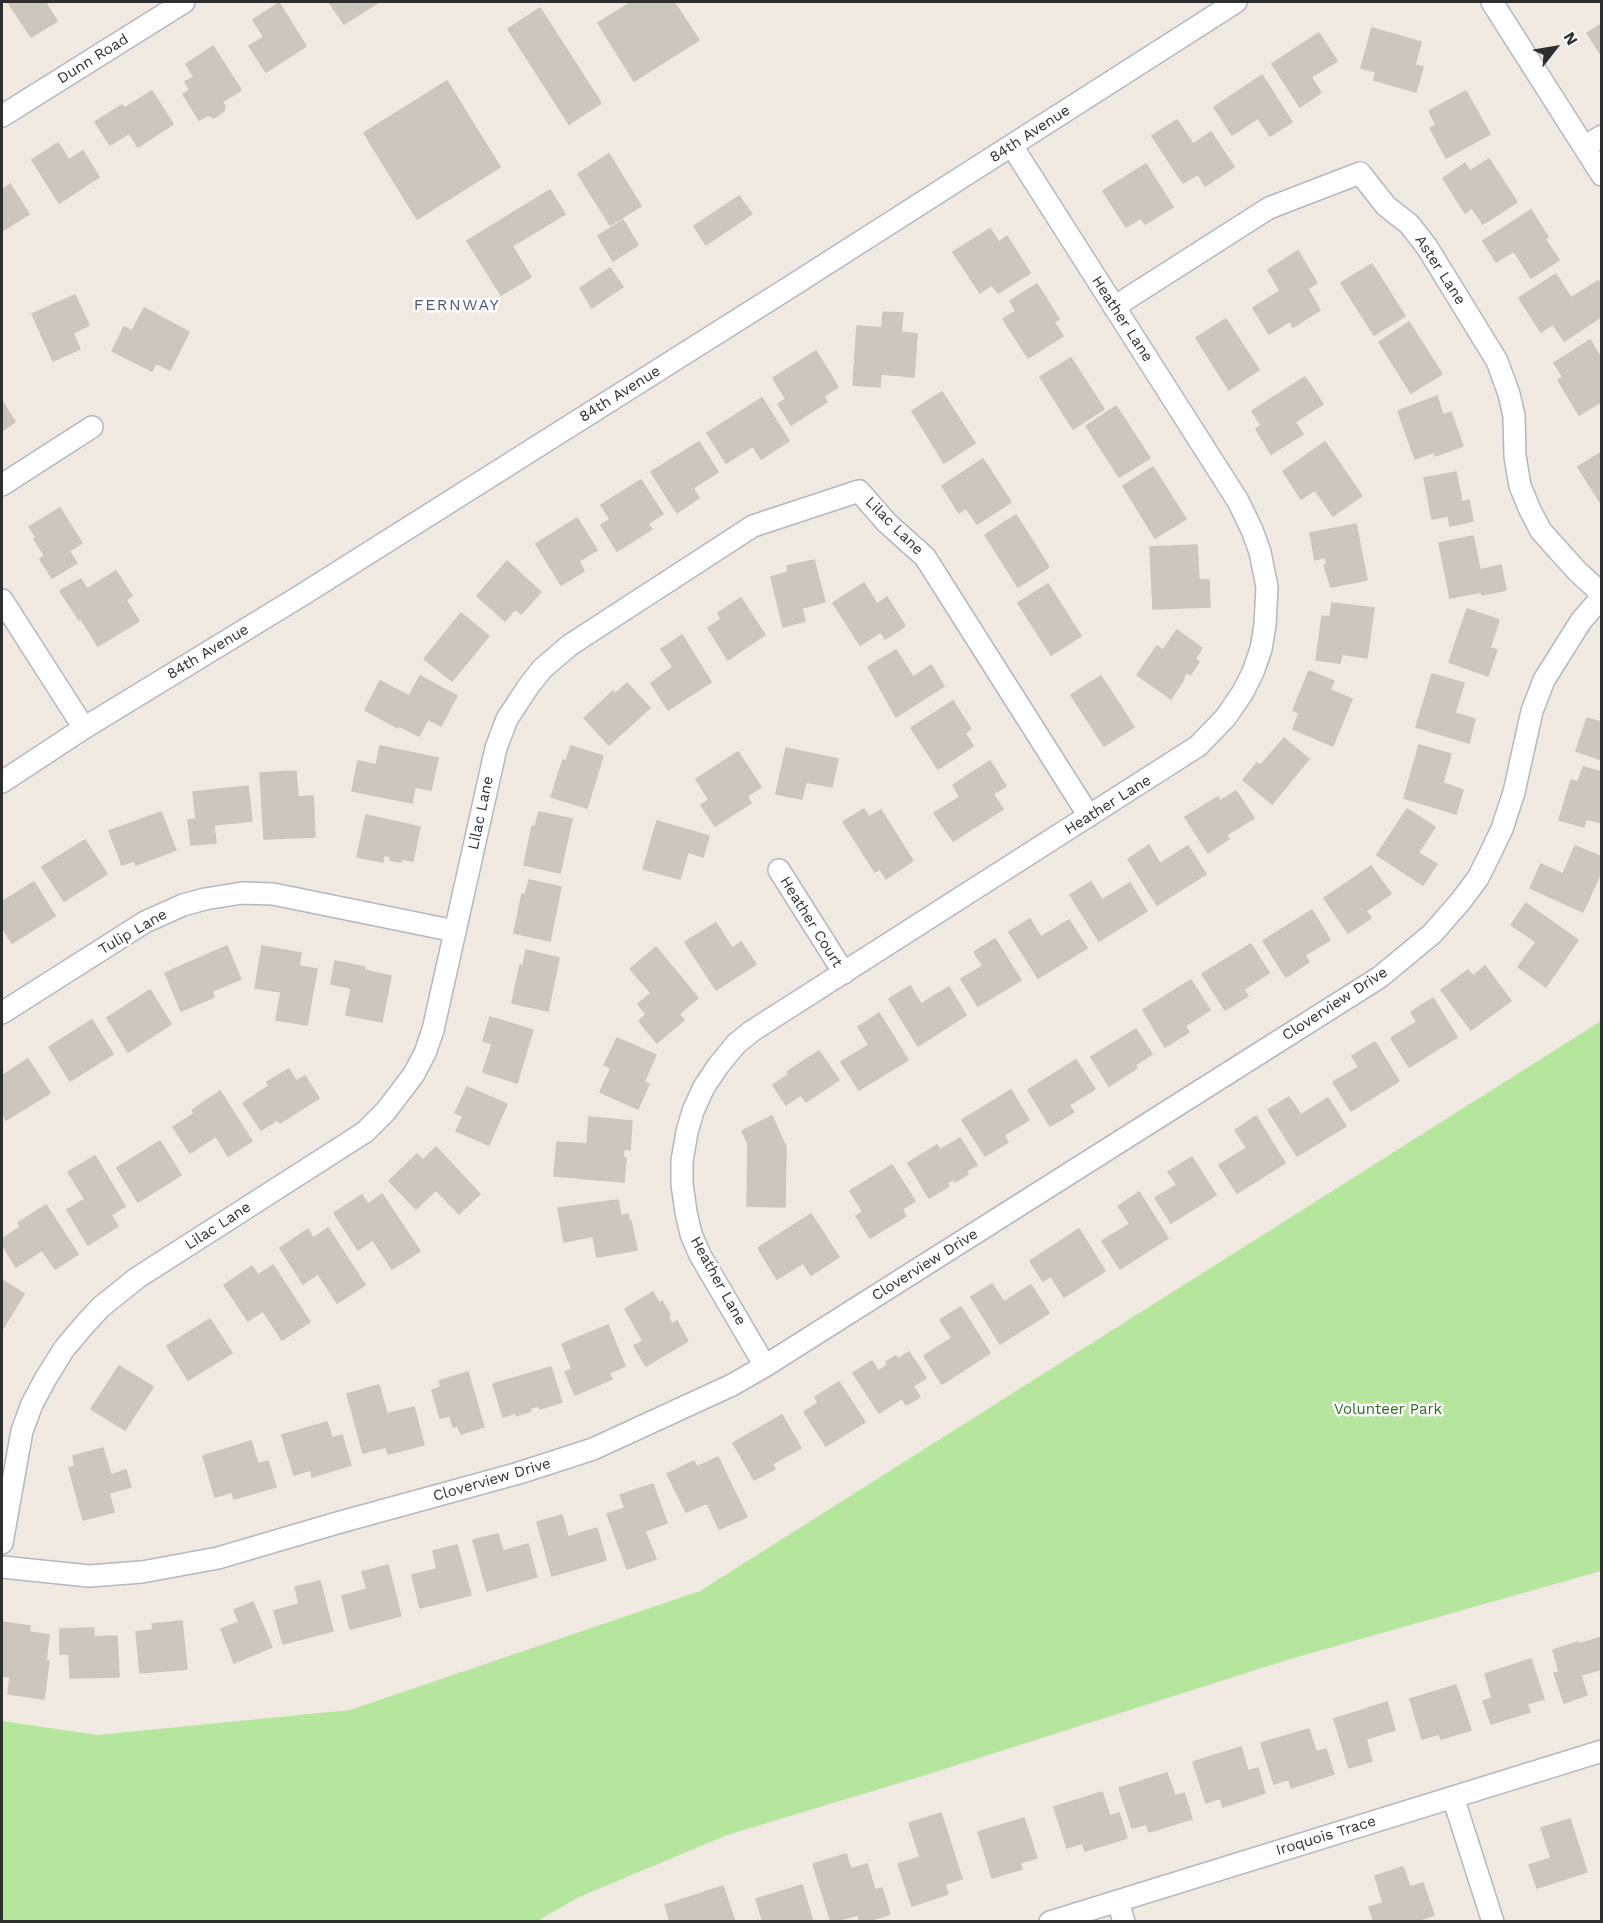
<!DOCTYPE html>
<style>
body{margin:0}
#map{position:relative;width:1603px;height:1923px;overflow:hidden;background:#efe9e1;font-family:"Work Sans",sans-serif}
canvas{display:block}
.frame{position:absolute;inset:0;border:3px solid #2e2e2e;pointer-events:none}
.north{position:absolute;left:1525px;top:18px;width:60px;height:60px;-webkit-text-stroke:4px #fff;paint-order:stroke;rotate:59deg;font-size:16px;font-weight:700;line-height:24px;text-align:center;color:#2e2e2e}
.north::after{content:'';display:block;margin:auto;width:21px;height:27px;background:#2e2e2e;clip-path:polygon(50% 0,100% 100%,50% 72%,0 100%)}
</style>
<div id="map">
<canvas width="1603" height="1923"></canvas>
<div class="frame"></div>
<div class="north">N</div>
</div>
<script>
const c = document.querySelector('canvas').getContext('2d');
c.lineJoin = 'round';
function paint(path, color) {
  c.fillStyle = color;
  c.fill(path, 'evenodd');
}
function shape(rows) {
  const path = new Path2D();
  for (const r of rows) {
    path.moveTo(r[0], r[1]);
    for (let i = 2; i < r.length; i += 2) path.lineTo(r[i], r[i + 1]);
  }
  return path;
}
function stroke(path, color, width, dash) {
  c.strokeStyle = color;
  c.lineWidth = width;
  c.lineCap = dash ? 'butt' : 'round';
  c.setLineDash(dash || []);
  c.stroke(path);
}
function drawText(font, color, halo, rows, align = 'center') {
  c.font = font + ' "Work Sans",sans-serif';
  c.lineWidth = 5;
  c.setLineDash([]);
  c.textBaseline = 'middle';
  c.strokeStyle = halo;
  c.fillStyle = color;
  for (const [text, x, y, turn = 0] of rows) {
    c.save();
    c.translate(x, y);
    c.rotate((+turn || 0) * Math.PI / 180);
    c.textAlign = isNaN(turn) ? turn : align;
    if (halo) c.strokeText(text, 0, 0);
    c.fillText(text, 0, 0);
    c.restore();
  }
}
paint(shape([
 [1601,1021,1601,1571,1290,1659,916,1778,727,1835,579,1897,537,1921,2,1921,2,1721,98,1735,350,1710,700,1591]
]), '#b6e59e');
const building = shape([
 [8,2,50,2,46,4,57,21,31,37,8,2],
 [329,2,379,2,344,24,329,2],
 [632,2,674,2,699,40,634,81,598,23,632,2],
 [279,3,306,46,266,72,249,46,264,37,253,20,279,3],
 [540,8,601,103,569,124,508,29,540,8],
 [1602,24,1602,56,1587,33,1602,24],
 [1372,28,1421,42,1415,65,1423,67,1416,92,1374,80,1376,72,1361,68,1372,28],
 [1319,33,1337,61,1311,77,1321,93,1300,107,1272,64,1319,33],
 [213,46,241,90,222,102,225,106,224,111,214,118,208,115,199,120,183,94,190,90,185,82,194,77,186,64,213,46],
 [1262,75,1292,122,1270,136,1258,118,1232,135,1214,107,1262,75],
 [447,81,500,167,417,219,364,133,447,81],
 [152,91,173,124,138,147,129,133,110,145,95,122,122,105,125,108,152,91],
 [1466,91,1490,134,1446,158,1430,128,1436,125,1429,111,1466,91],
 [1177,120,1193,144,1211,132,1234,167,1205,186,1198,174,1183,183,1152,136,1177,120],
 [58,143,69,160,83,151,99,177,59,203,32,160,58,143],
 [609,154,641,206,610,225,578,174,609,154],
 [1489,159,1517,202,1483,224,1472,208,1465,213,1443,178,1465,163,1470,171,1489,159],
 [1146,164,1173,207,1145,224,1141,218,1126,227,1103,191,1146,164],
 [10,184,29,214,2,231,2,190,10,184],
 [550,190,565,214,512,246,531,277,501,295,467,241,550,190],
 [739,196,752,214,706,245,694,226,739,196],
 [1531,210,1548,237,1545,239,1559,260,1531,278,1514,251,1496,262,1483,241,1531,210],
 [623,220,638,245,613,261,598,236,623,220],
 [990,229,999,242,1007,236,1030,273,998,293,992,285,980,293,953,252,990,229],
 [1298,251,1317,283,1308,289,1320,310,1293,327,1290,321,1269,334,1253,308,1280,291,1268,270,1298,251],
 [1372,264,1405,316,1374,335,1341,283,1372,264],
 [610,268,623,287,592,308,580,288,610,268],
 [1556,274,1571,298,1598,281,1602,287,1602,316,1564,341,1553,324,1541,332,1519,298,1556,274],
 [1037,284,1059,319,1054,322,1063,336,1028,358,1003,319,1016,311,1010,301,1037,284],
 [75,295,89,325,73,333,80,349,53,361,32,314,75,295],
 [144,308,189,332,170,370,156,363,152,371,112,351,124,327,132,331,144,308],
 [883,312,903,313,901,332,917,334,914,377,881,374,880,387,853,385,857,326,882,328,883,312],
 [1226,319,1259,370,1229,390,1196,338,1226,319],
 [1409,322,1442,374,1411,393,1379,342,1409,322],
 [1590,340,1602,360,1602,401,1579,415,1558,380,1563,377,1554,363,1590,340],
 [816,351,838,387,824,396,827,402,791,425,778,404,786,399,773,378,816,351],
 [1071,358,1104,409,1073,429,1040,377,1071,358],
 [1305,377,1323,404,1295,422,1303,434,1271,454,1256,429,1261,425,1252,411,1305,377],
 [942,392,975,443,944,463,912,411,942,392],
 [1437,396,1443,415,1451,412,1463,446,1435,456,1434,452,1415,459,1398,411,1437,396],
 [762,398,789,441,761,459,753,446,726,463,707,433,762,398],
 [2,401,15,422,2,431,2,401],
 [1116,406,1150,458,1119,477,1086,426,1116,406],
 [699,442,718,472,693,488,699,498,677,513,651,472,699,442],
 [1325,442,1362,496,1333,516,1315,490,1301,499,1283,471,1325,442],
 [1602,452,1602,505,1578,467,1602,452],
 [983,459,1011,502,977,524,966,508,959,513,942,486,983,459],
 [1153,467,1186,519,1155,538,1123,486,1153,467],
 [1456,472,1462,502,1469,500,1473,521,1450,526,1448,516,1432,519,1424,478,1456,472],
 [641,480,663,514,648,524,652,529,617,551,601,525,610,519,601,505,641,480],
 [60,508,82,543,69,551,77,563,52,578,40,559,45,556,34,539,36,537,29,527,60,508],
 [1016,515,1049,567,1018,587,985,535,1016,515],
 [577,518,597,550,579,561,584,571,561,585,536,544,577,518],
 [1356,524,1367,580,1331,587,1324,565,1327,565,1325,557,1315,560,1310,533,1356,524],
 [1473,536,1480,570,1501,565,1506,590,1482,595,1481,592,1450,598,1439,543,1473,536],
 [1197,545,1199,580,1209,580,1210,607,1153,609,1150,547,1197,545],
 [814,560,825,602,802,608,805,621,783,627,771,577,788,572,787,566,814,560],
 [507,561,541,592,521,614,515,609,505,621,477,596,507,561],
 [116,571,132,596,126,600,139,621,98,646,81,619,79,620,60,591,81,579,87,589,116,571],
 [864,583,877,604,887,597,905,626,885,639,881,632,860,645,833,603,864,583],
 [1048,584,1081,636,1051,655,1018,603,1048,584],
 [741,598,765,635,728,660,708,628,721,619,718,613,741,598],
 [1332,603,1374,608,1367,658,1342,654,1340,663,1316,660,1322,616,1330,617,1332,603],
 [1467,609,1499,620,1490,648,1497,650,1488,676,1449,662,1467,609],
 [461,613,489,636,452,681,424,659,461,613],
 [1177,630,1202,648,1195,659,1199,662,1190,675,1187,672,1183,678,1184,679,1171,699,1137,675,1157,646,1163,650,1177,630],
 [682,635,711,682,668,710,651,683,673,667,661,649,682,635],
 [896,650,913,677,931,665,944,686,896,717,868,667,896,650],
 [1309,671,1334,681,1330,690,1352,699,1333,746,1293,729,1299,713,1293,710,1309,671],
 [1432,674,1464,683,1455,713,1475,719,1469,743,1416,727,1432,674],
 [420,676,457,696,441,726,428,719,419,736,399,726,398,728,365,710,380,681,409,696,420,676],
 [1101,676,1134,727,1104,746,1071,695,1101,676],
 [627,683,650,708,609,745,584,718,613,691,615,694,627,683],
 [953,701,971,729,965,733,973,746,938,769,911,728,953,701],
 [1587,718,1600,722,1602,718,1602,760,1576,751,1587,718],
 [1284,738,1309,759,1272,804,1243,780,1257,763,1261,765,1284,738],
 [1419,745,1451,754,1443,783,1463,790,1456,814,1404,798,1419,745],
 [380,746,438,758,431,790,415,787,412,803,352,791,358,761,376,765,380,746],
 [571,746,603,756,587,808,551,797,563,760,566,761,571,746],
 [786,748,838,759,832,787,806,782,802,799,776,794,786,748],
 [738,752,761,787,747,796,751,803,715,826,701,805,709,800,696,779,738,752],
 [990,761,1006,786,993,794,1003,809,953,841,934,813,960,797,953,785,990,761],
 [1583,767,1602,772,1602,823,1586,819,1584,827,1559,820,1571,780,1578,782,1583,767],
 [296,771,298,797,313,796,315,837,264,839,260,773,296,771],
 [248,786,252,821,214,825,216,843,191,845,188,820,196,819,193,792,248,786],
 [1236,791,1254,818,1226,835,1229,839,1208,853,1185,817,1218,797,1220,801,1236,791],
 [864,809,869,817,881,810,913,861,886,879,880,869,875,872,843,822,864,809],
 [1407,809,1435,827,1418,853,1437,864,1423,885,1377,855,1407,809],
 [161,812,176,850,136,865,134,861,122,865,109,831,161,812],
 [539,812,572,819,560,873,524,865,532,826,535,827,539,812],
 [366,815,420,827,413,861,402,859,401,862,390,860,391,857,384,855,383,862,357,857,366,815],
 [657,821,709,836,703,857,688,852,680,879,643,869,657,821],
 [85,840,107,874,64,901,42,867,85,840],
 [1149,845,1160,864,1188,846,1206,874,1157,905,1128,859,1149,845],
 [1575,846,1602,857,1602,870,1583,912,1530,888,1541,864,1563,874,1575,846],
 [1371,866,1391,894,1366,911,1371,918,1348,933,1324,898,1371,866],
 [529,880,561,887,550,941,514,933,522,894,525,895,529,880],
 [34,882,55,916,12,943,2,927,2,902,34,882],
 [1091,882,1102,900,1130,883,1147,911,1099,941,1070,895,1091,882],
 [1526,903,1578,940,1546,987,1518,967,1536,942,1511,925,1526,903],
 [1312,910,1330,940,1305,955,1309,962,1286,977,1263,941,1312,910],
 [1030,919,1041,937,1069,920,1087,948,1038,978,1009,932,1030,919],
 [716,923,732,948,741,942,756,964,716,990,685,942,716,923],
 [995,939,1021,980,978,1006,961,979,983,966,974,952,995,939],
 [1251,944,1269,973,1244,989,1248,996,1225,1010,1202,974,1251,944],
 [227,946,241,979,212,991,214,997,181,1011,165,973,227,946],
 [262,946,301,953,299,966,317,969,307,1025,276,1020,281,992,255,988,262,946],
 [656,947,698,998,679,1014,684,1020,657,1043,639,1021,646,1014,638,1004,651,993,630,969,656,947],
 [526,950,559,958,548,1011,512,1003,520,965,523,966,526,950],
 [335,961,365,967,364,970,391,976,382,1022,346,1015,351,988,331,984,335,961],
 [1485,966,1511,1001,1471,1030,1441,990,1468,970,1473,976,1485,966],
 [1191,980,1210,1010,1185,1026,1189,1032,1165,1047,1143,1010,1191,980],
 [910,986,921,1004,949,987,966,1015,918,1046,889,999,910,986],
 [150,990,171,1024,128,1052,107,1018,150,990],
 [1433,998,1457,1037,1409,1067,1391,1038,1417,1022,1411,1012,1433,998],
 [879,1013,908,1060,859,1090,841,1062,869,1045,858,1027,879,1013],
 [490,1017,533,1030,517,1083,483,1072,492,1044,483,1041,490,1017],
 [92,1020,113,1054,70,1081,49,1047,92,1020],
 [1136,1029,1152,1054,1135,1065,1137,1068,1109,1086,1091,1057,1136,1029],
 [617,1038,656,1055,644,1082,649,1084,638,1109,600,1092,611,1068,604,1065,617,1038],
 [1375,1042,1399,1081,1351,1111,1333,1082,1359,1067,1352,1056,1375,1042],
 [819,1051,839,1080,806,1102,801,1095,786,1105,773,1085,789,1074,787,1072,819,1051],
 [28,1059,50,1093,6,1120,2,1112,2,1076,28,1059],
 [1076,1060,1095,1089,1069,1105,1074,1112,1050,1126,1028,1090,1076,1060],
 [289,1069,296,1081,305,1076,319,1098,280,1123,277,1120,261,1130,243,1103,269,1086,267,1082,289,1069],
 [467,1087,507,1104,489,1145,456,1131,463,1116,455,1113,467,1087],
 [1011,1090,1029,1120,1004,1135,1008,1142,985,1156,962,1120,1011,1090],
 [220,1091,252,1141,228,1156,216,1136,190,1153,173,1127,194,1114,192,1110,220,1091],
 [1289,1097,1301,1115,1328,1098,1346,1126,1297,1156,1268,1110,1289,1097],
 [772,1116,786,1147,785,1207,747,1206,748,1144,742,1131,772,1116],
 [1256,1116,1285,1163,1237,1193,1219,1165,1247,1148,1235,1130,1256,1116],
 [589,1117,632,1121,630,1150,624,1149,623,1157,626,1158,624,1182,554,1176,557,1142,587,1144,589,1117],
 [960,1138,977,1165,966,1171,968,1174,955,1182,954,1179,947,1183,949,1186,929,1198,908,1163,937,1145,940,1150,960,1138],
 [160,1141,181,1175,138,1202,117,1168,160,1141],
 [436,1147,480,1194,459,1214,436,1190,416,1209,389,1181,417,1154,423,1160,436,1147],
 [95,1156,125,1206,111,1215,118,1226,88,1245,67,1210,85,1199,68,1172,95,1156],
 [1192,1157,1216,1195,1171,1223,1155,1198,1177,1185,1168,1172,1192,1157],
 [892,1165,915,1201,902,1209,906,1216,870,1238,856,1216,863,1212,850,1191,892,1165],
 [1139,1192,1168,1238,1120,1269,1102,1241,1130,1224,1118,1206,1139,1192],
 [382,1194,420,1251,392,1269,373,1240,358,1250,334,1213,362,1195,368,1204,382,1194],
 [618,1200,621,1216,628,1214,629,1221,631,1221,637,1250,597,1257,593,1236,564,1242,558,1208,618,1200],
 [46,1205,78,1254,55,1269,42,1250,16,1267,2,1244,2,1239,20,1227,18,1223,46,1205],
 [811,1214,839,1257,811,1275,803,1263,777,1279,758,1248,811,1214],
 [328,1228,365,1285,337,1303,318,1274,303,1284,280,1248,308,1229,313,1238,328,1228],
 [1079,1229,1105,1271,1064,1297,1051,1276,1043,1281,1030,1261,1079,1229],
 [273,1265,310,1322,282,1340,263,1311,248,1321,224,1285,252,1266,258,1275,273,1265],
 [2,1280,24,1294,2,1330,2,1280],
 [992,1284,1004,1302,1031,1285,1049,1313,1000,1344,971,1297,992,1284],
 [653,1292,659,1303,662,1301,670,1315,668,1317,672,1324,677,1321,688,1341,646,1366,634,1346,643,1341,625,1309,653,1292],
 [961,1307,990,1353,942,1384,924,1356,952,1338,940,1320,961,1307],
 [210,1319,232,1353,188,1380,167,1346,210,1319],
 [608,1325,625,1366,609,1373,612,1379,575,1395,565,1372,572,1369,562,1344,608,1325],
 [909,1352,926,1378,913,1386,920,1397,906,1405,902,1398,879,1413,853,1373,872,1361,878,1371,887,1365,886,1362,896,1356,898,1359,909,1352],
 [119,1366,153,1387,125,1430,91,1409,119,1366],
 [551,1367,562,1402,540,1409,539,1406,530,1408,531,1411,516,1416,515,1413,503,1417,493,1384,551,1367],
 [468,1372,484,1427,461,1434,458,1426,453,1427,450,1416,440,1418,432,1390,441,1387,439,1381,468,1372],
 [839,1382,865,1422,826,1446,804,1412,818,1403,815,1397,839,1382],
 [379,1385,387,1414,414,1407,424,1445,388,1454,386,1447,363,1453,347,1394,379,1385],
 [782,1415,801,1448,772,1464,775,1469,754,1480,733,1443,782,1415],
 [327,1422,332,1438,342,1435,351,1465,312,1477,311,1470,294,1475,282,1435,327,1422],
 [251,1441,258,1464,268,1461,276,1487,234,1499,232,1492,215,1497,203,1456,251,1441],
 [103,1448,111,1475,126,1470,131,1487,109,1493,114,1512,83,1520,69,1468,75,1466,73,1456,103,1448],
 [718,1457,747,1517,719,1529,707,1503,686,1512,667,1474,694,1461,697,1467,718,1457],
 [653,1484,667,1523,645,1531,656,1559,627,1569,607,1514,625,1508,620,1495,653,1484],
 [562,1515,568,1537,597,1528,606,1560,552,1576,537,1522,562,1515],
 [498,1534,503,1551,528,1544,537,1577,487,1591,473,1540,498,1534],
 [457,1545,471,1595,420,1608,412,1575,437,1569,433,1551,457,1545],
 [388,1565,401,1616,350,1629,342,1596,367,1589,362,1572,388,1565],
 [320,1581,333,1631,283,1644,274,1611,299,1604,295,1587,320,1581],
 [253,1602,272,1647,234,1663,221,1629,239,1622,234,1610,253,1602],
 [182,1621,187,1669,140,1673,136,1632,153,1630,152,1624,182,1621],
 [2,1622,30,1626,29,1632,49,1635,46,1661,49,1661,44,1699,8,1694,10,1677,2,1676,2,1622],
 [94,1628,94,1637,117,1636,119,1677,70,1678,69,1654,60,1654,60,1629,94,1628],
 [1602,1637,1602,1669,1581,1675,1587,1695,1564,1703,1554,1673,1559,1672,1553,1650,1578,1642,1579,1644,1602,1637],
 [1531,1659,1544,1699,1527,1704,1530,1712,1491,1724,1483,1701,1492,1698,1485,1674,1531,1659],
 [1456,1685,1471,1730,1441,1739,1439,1734,1422,1739,1410,1699,1456,1685],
 [1387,1702,1395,1730,1366,1739,1372,1761,1349,1768,1334,1719,1387,1702],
 [1309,1729,1316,1752,1326,1749,1334,1774,1291,1788,1289,1779,1274,1784,1261,1743,1309,1729],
 [1241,1747,1248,1771,1258,1768,1265,1793,1223,1807,1220,1798,1206,1803,1193,1762,1241,1747],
 [1167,1773,1175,1796,1184,1793,1192,1819,1149,1832,1147,1824,1132,1828,1119,1788,1167,1773],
 [1102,1792,1110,1816,1119,1813,1127,1838,1085,1851,1082,1843,1067,1848,1054,1807,1102,1792],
 [941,1813,962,1879,945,1884,948,1894,912,1906,898,1864,920,1857,909,1823,941,1813],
 [1024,1818,1037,1858,1020,1863,1022,1869,992,1878,978,1832,1024,1818],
 [1570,1819,1587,1872,1537,1888,1529,1865,1551,1858,1541,1828,1570,1819],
 [846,1854,851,1869,867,1864,875,1890,882,1888,890,1914,866,1922,860,1922,858,1915,831,1922,813,1864,846,1854],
 [1403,1867,1410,1887,1423,1883,1434,1915,1414,1922,1374,1922,1369,1907,1383,1903,1375,1876,1403,1867],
 [802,1885,813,1922,788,1922,787,1920,781,1922,763,1922,756,1899,802,1885],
 [723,1886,735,1922,670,1922,665,1905,723,1886]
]);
paint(building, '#cbc7bf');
stroke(building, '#cbc5ba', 1.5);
const street = shape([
 [1492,2,1602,175],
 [2,116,184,2],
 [1584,147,1602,136],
 [1114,307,1269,208,1360,173,1386,206,1409,224,1427,247,1497,361,1509,394,1514,416,1515,456,1520,486,1530,510,1541,531,1577,571,1602,594],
 [2,485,92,427],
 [2,600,84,728],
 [2,782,84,728,302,595,790,287,1236,2],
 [779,870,844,973],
 [2,1013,145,922,183,905,205,899,242,893,273,894,455,931],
 [765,1366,700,1255,691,1234,686,1212,682,1184,682,1161,687,1132,693,1111,704,1087,718,1066,736,1044,752,1031,1198,746,1226,717,1243,692,1253,672,1261,649,1265,625,1267,587,1260,552,1252,530,1238,501,1012,146],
 [2,1543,22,1431,32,1404,46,1378,64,1349,86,1323,101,1307,137,1278,365,1132,386,1111,414,1074,425,1053,433,1030,496,748,507,719,528,687,542,669,570,645,753,526,859,491,887,523,925,557,1089,816],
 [2,1567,89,1576,142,1572,218,1558,337,1523,519,1473,593,1449,732,1385,765,1366,1380,977,1432,934,1460,902,1478,878,1489,856,1502,829,1514,792,1532,711,1544,680,1581,621,1602,597],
 [1453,1797,1493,1922],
 [1118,1901,1124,1922],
 [1050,1922,1602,1751]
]);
stroke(street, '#b4b7c1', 24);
stroke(street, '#fff', 21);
drawText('15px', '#2e2e2e', '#fff', [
 ["Dunn Road",93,59,-32],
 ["84th Avenue",1030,134,-33],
 ["Aster Lane",1440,270,57],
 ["Heather Lane",1122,319,57],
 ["84th Avenue",620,394,-32],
 ["Lilac Lane",894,526,45],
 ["84th Avenue",208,652,-31],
 ["Heather Lane",1108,805,-32],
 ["Lilac Lane",481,813,-78],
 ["Heather Court",811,922,58],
 ["Tulip Lane",133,932,-30],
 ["Cloverview Drive",1335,1004,-33],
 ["Lilac Lane",218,1226,-33],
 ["Cloverview Drive",925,1265,-32],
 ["Heather Lane",718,1281,61],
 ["Cloverview Drive",492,1480,-16],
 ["Iroquois Trace",1326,1836,-17]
]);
drawText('15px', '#2c6e1b', '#fff', [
 ["Volunteer Park",1388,1410]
]);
c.letterSpacing = '1.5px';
drawText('16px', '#4d5680', '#fff', [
 ["FERNWAY",457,305]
]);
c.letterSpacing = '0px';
</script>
